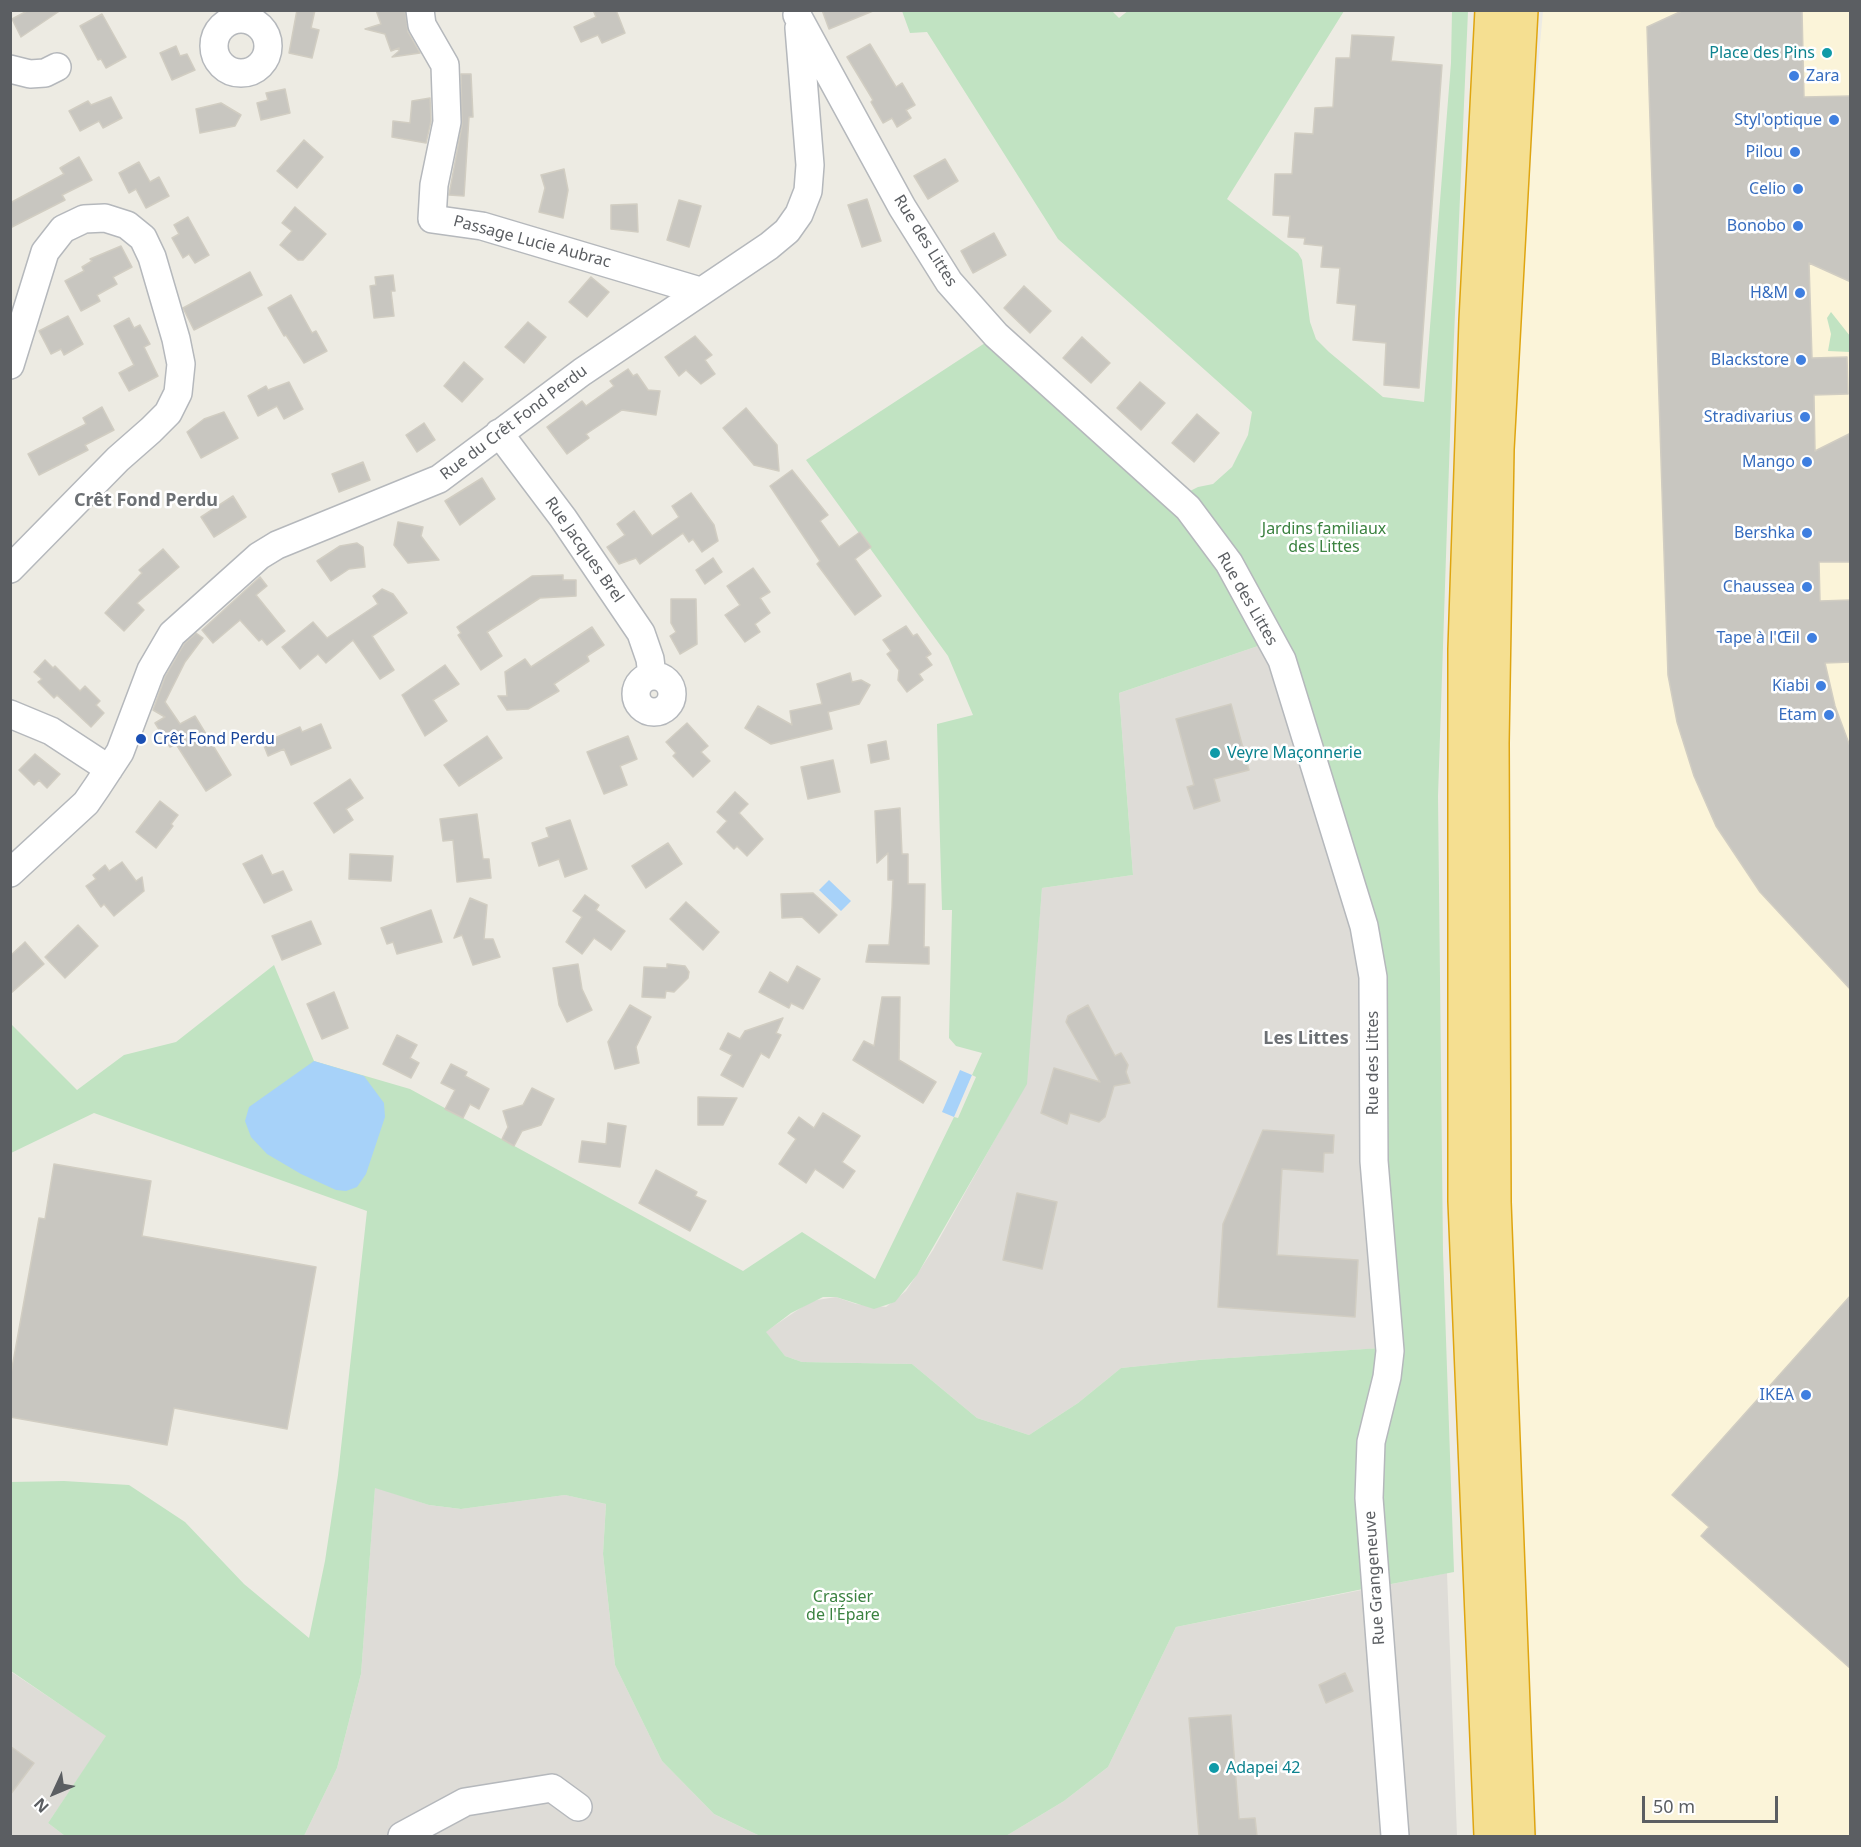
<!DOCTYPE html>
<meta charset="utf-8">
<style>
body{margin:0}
#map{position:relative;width:1861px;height:1847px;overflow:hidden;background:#edebe3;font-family:"Noto Sans",sans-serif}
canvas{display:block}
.frame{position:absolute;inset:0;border:12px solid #5b5e62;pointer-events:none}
.north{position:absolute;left:24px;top:1763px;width:60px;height:60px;-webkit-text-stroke:4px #fff;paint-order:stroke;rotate:226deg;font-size:16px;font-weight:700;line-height:24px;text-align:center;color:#5b5e62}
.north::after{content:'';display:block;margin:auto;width:21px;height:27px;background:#5b5e62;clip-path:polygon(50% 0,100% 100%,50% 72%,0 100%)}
.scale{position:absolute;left:1642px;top:1796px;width:136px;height:27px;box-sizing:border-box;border:3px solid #5b5e62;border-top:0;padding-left:8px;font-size:18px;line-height:21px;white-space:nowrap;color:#5b5e62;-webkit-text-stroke:4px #fff;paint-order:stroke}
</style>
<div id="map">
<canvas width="1861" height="1847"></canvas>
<div class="frame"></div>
<div class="north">N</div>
<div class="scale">50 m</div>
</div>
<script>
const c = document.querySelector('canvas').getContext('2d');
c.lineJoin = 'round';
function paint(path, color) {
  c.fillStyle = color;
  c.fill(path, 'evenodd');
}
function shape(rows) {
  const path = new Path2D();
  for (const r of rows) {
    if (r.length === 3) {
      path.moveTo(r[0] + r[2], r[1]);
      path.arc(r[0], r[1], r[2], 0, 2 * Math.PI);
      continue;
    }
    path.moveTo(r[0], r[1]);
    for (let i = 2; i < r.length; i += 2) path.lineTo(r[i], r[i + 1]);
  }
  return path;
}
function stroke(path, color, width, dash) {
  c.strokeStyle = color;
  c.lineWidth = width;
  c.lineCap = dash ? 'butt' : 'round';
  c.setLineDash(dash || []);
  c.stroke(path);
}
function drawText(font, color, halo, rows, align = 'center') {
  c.font = font + ' "Noto Sans",sans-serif';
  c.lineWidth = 5;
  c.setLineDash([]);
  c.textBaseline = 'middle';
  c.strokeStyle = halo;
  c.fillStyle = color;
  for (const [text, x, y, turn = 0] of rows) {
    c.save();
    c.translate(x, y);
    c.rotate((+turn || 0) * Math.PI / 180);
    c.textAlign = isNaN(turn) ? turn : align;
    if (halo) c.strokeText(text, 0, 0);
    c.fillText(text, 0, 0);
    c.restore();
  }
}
paint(shape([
 [1543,11,1850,11,1850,1836,1537,1836,1522,1566,1510,1173,1507,866,1516,390,1534,112]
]), '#fbf4d9');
paint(shape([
 [1279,632,1350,857,1398,1347,1199,1360,1121,1368,1078,1403,1029,1435,977,1418,912,1364,802,1362,785,1356,765,1332,811,1301,836,1297,856,1304,886,1307,906,1291,933,1250,1026,1084,1042,888,1133,875,1119,693,1258,646],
 [375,1487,429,1505,461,1509,565,1495,606,1504,603,1554,615,1665,662,1761,714,1814,760,1836,304,1836,337,1768,361,1674],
 [1447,1573,1457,1836,1006,1836,1064,1801,1108,1767,1176,1627],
 [10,1671,107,1736,48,1823,65,1836,11,1836]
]), '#dedcd7');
paint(shape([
 [1111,10,1119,18,1129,10,1344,11,1227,199,1298,253,1302,260,1310,322,1316,339,1329,352,1383,397,1424,402,1451,63,1452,11,1468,11,1451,406,1438,796,1443,1252,1454,1572,1386,1585,1379,1548,1384,1194,1383,969,1279,632,1258,646,1119,693,1133,875,1042,888,1027,1084,917,1275,895,1302,874,1309,836,1297,823,1297,791,1313,766,1332,785,1356,802,1362,912,1364,977,1418,1029,1435,1078,1403,1121,1368,1199,1360,1381,1348,1368,1588,1176,1627,1108,1767,1064,1801,1006,1836,760,1836,714,1814,662,1761,615,1665,603,1554,606,1504,565,1495,461,1509,429,1505,375,1488,361,1674,337,1768,304,1836,65,1836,48,1823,106,1736,11,1671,11,1482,64,1481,129,1485,185,1522,244,1584,309,1638,325,1561,338,1475,367,1211,94,1113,11,1153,11,1024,77,1090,124,1055,176,1042,274,965,314,1061,410,1089,743,1271,802,1232,875,1279,954,1117,958,1118,976,1077,972,1075,982,1053,956,1046,949,1038,952,910,942,910,940,841,937,724,973,715,948,656,806,460,985,343,1166,503,1198,487,1213,484,1232,467,1248,435,1252,412,1058,239,927,32,910,33,902,11],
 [1831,312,1850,336,1850,352,1828,351,1831,334,1827,318]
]), '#c1e3c2');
paint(shape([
 [829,880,851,901,841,911,819,890],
 [314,1061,364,1076,384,1103,385,1117,366,1174,357,1187,346,1191,336,1190,301,1174,267,1154,251,1137,245,1121,249,1107],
 [960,1070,972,1075,954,1117,942,1112]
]), '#a7d2f9');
const building = shape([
 [29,10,61,10,21,37,12,19,29,10],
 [297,10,315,10,311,28,319,30,312,58,289,53,297,10],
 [376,10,405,10,408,32,420,53,392,57,399,51,399,48,391,51,385,34,365,29,381,24,376,10],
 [593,10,616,10,625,33,602,43,598,35,581,42,574,27,596,17,593,10],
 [822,10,873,10,873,11,829,29,822,10],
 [1684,10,1802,10,1804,97,1851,96,1851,282,1809,263,1812,358,1847,357,1848,394,1814,395,1815,451,1851,433,1851,562,1819,562,1820,601,1851,600,1851,662,1825,663,1835,706,1851,749,1851,990,1760,892,1716,826,1694,776,1677,722,1668,675,1647,27,1684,10],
 [102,14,126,57,106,68,101,59,98,60,80,26,102,14],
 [1352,35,1394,37,1391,61,1442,65,1419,388,1384,385,1386,343,1353,340,1356,305,1337,303,1340,268,1321,267,1323,246,1304,244,1305,238,1288,237,1290,216,1273,215,1275,174,1292,174,1295,133,1313,134,1315,108,1333,107,1336,58,1350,58,1352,35],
 [870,44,896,87,902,83,915,105,906,110,911,118,897,127,892,118,883,123,871,102,873,100,847,57,870,44],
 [176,46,180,56,187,54,195,70,172,80,160,53,176,46],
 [461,74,471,74,473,117,469,117,464,196,449,195,462,125,461,74],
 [285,89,290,113,261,120,257,103,268,100,266,93,285,89],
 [111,97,122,118,103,128,99,121,80,131,69,111,88,101,91,105,111,97],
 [430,98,431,121,426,143,392,137,393,121,410,123,412,101,430,98],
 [221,103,241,115,235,126,200,133,196,109,221,103],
 [304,140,323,157,297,188,277,171,304,140],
 [79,157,92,180,62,195,65,200,10,228,10,203,64,174,60,168,79,157],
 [945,159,958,181,928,199,914,176,945,159],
 [139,162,150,182,159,177,169,196,146,208,136,189,129,193,119,173,139,162],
 [564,169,568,190,563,218,539,212,545,188,541,175,564,169],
 [867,199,881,241,862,247,848,205,867,199],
 [679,200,701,206,689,247,667,240,679,200],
 [637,204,638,232,611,229,611,205,637,204],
 [295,207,326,234,303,260,298,260,280,245,292,231,282,223,295,207],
 [188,217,209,255,195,263,189,254,183,258,172,238,179,234,174,225,188,217],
 [994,233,1006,255,973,273,961,251,994,233],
 [121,246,132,267,113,277,117,284,97,295,100,301,81,311,65,281,84,271,82,267,92,261,90,259,121,246],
 [250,272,262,295,194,330,183,308,250,272],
 [393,275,395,291,391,291,394,316,374,318,370,286,376,285,375,277,393,275],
 [591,277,609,292,587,317,569,302,591,277],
 [1024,286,1051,311,1030,333,1004,308,1024,286],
 [291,295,312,333,316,331,327,351,304,363,286,335,284,336,268,308,291,295],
 [68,316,83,344,64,355,61,349,51,354,39,331,68,316],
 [129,318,134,328,140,325,150,344,144,347,158,376,129,391,119,373,134,365,114,326,129,318],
 [528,322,546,337,524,363,505,347,528,322],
 [695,336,712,355,705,360,715,374,701,384,686,370,679,376,665,357,695,336],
 [1082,337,1110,363,1091,383,1063,358,1082,337],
 [464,362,483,379,462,402,444,386,464,362],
 [628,369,633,376,637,374,648,390,660,391,656,415,622,410,586,434,589,438,567,454,547,427,582,401,586,406,614,386,610,381,628,369],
 [289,382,303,409,284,419,277,406,258,416,248,396,266,386,268,390,289,382],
 [1140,382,1165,403,1141,430,1117,408,1140,382],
 [102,407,114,430,85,445,88,450,39,475,28,454,86,424,83,418,102,407],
 [746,408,777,445,779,471,754,465,723,428,746,408],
 [224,412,238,438,201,458,187,432,204,419,224,412],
 [1197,414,1219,433,1194,462,1172,443,1197,414],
 [424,423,435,440,417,452,406,435,424,423],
 [363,462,370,480,339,492,332,474,363,462],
 [792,470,828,515,820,521,839,547,860,532,871,547,855,559,881,596,855,615,817,564,820,561,770,486,792,470],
 [482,478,495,499,460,525,445,501,482,478],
 [691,493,714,525,718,541,702,552,693,539,689,542,683,533,640,564,636,558,619,564,607,547,625,535,617,524,634,511,652,536,679,517,672,506,691,493],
 [233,496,246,517,214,537,201,517,233,496],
 [398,522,423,527,421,536,439,560,408,563,394,545,398,522],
 [357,543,363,547,365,567,349,569,331,581,317,561,340,546,357,543],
 [163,549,179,567,137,603,144,610,124,631,105,613,142,573,139,570,163,549],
 [713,558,722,572,705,584,696,570,713,558],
 [753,568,770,592,760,598,770,613,755,624,760,632,745,642,725,615,740,605,727,586,753,568],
 [563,575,563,580,576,580,576,596,540,598,487,632,502,656,481,670,458,635,461,633,457,627,532,576,563,575],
 [260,577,267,586,256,595,285,631,267,645,262,639,259,641,240,620,213,643,202,630,260,577],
 [382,589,393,594,407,613,372,636,394,670,380,679,353,640,326,663,318,654,300,669,282,647,313,622,327,638,378,604,373,596,382,589],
 [671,599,696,599,697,644,680,654,670,636,676,632,671,623,671,599],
 [906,626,913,636,917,634,931,654,926,657,932,665,919,674,923,680,907,692,898,680,899,670,887,654,891,651,883,640,906,626],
 [592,627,604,645,587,656,589,661,554,684,559,691,528,709,507,710,498,696,507,696,505,672,525,659,531,667,592,627],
 [196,633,203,638,185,662,165,702,180,724,195,716,231,775,206,791,176,744,170,747,155,723,165,717,153,710,165,677,184,644,196,633],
 [45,660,53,668,55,666,80,691,85,686,100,701,96,705,104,713,91,727,57,695,54,698,38,682,42,679,34,672,45,660],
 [445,665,459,684,433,700,447,721,425,736,402,695,445,665],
 [850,673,852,682,861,680,870,685,859,704,828,712,832,729,771,744,745,728,758,706,792,725,790,711,822,704,817,684,850,673],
 [1231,704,1249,770,1214,779,1220,801,1194,809,1187,787,1194,785,1176,719,1231,704],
 [687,723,708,746,701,752,710,761,693,777,673,756,676,753,666,742,687,723],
 [321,724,331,748,291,765,284,749,268,756,263,743,300,727,302,732,321,724],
 [487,736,502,758,459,786,444,765,487,736],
 [628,736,637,759,620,766,627,785,604,794,587,752,628,736],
 [886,741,889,759,871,763,868,745,886,741],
 [35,754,60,774,47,788,39,780,34,785,19,770,35,754],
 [833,760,840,792,808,799,801,767,833,760],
 [350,779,363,798,346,809,353,820,334,833,314,803,350,779],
 [735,792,748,804,739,813,763,839,747,856,737,846,734,849,717,832,727,821,717,812,735,792],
 [160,801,178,815,171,824,173,826,156,848,136,832,160,801],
 [900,808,902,854,908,854,908,884,925,884,924,947,929,947,929,964,866,962,869,945,889,945,892,908,893,880,888,880,888,853,877,863,875,811,900,808],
 [477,814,483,859,489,859,491,878,457,882,453,840,443,841,440,819,477,814],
 [570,820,587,869,565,877,559,859,539,866,532,843,549,837,546,828,570,820],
 [668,843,682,864,646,888,632,866,668,843],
 [350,854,393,856,391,881,349,879,350,854],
 [262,855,272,875,283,871,292,890,264,903,243,864,262,855],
 [122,862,136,881,142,877,144,891,114,916,104,904,101,907,86,886,96,879,93,875,105,865,109,871,122,862],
 [813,893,837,915,819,933,802,917,782,918,781,894,813,893],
 [585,895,599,905,596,910,625,931,611,950,594,938,582,954,566,942,582,917,573,911,585,895],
 [470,898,487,905,484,939,493,939,500,957,473,965,462,935,454,938,470,898],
 [686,902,719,932,703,950,670,919,686,902],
 [431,910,442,942,397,954,393,942,387,944,381,928,431,910],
 [311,921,321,944,282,960,272,936,311,921],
 [78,925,98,946,65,978,45,957,78,925],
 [25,942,44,964,10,994,10,956,25,942],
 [578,964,582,989,592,1010,567,1022,559,1005,553,968,578,964],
 [667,964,685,966,689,972,688,978,674,992,666,991,665,998,642,997,644,967,667,968,667,964],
 [797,966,820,979,803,1009,791,1003,789,1008,759,992,770,972,788,983,797,966],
 [334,992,348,1028,322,1039,307,1004,334,992],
 [882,997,900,997,899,1060,936,1082,923,1103,853,1060,864,1041,874,1046,882,997],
 [630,1005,651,1017,636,1047,639,1063,615,1069,608,1042,630,1005],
 [1088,1005,1115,1056,1121,1053,1128,1065,1126,1072,1130,1083,1114,1086,1105,1117,1099,1122,1070,1113,1067,1124,1041,1113,1054,1068,1100,1082,1066,1022,1068,1016,1088,1005],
 [783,1018,776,1033,781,1035,769,1058,761,1053,743,1087,721,1075,732,1055,720,1049,728,1033,740,1039,745,1031,783,1018],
 [397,1035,417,1045,410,1058,419,1063,411,1078,383,1064,397,1035],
 [451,1064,467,1072,465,1076,489,1089,479,1109,470,1104,463,1118,445,1109,455,1090,441,1083,451,1064],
 [532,1088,554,1099,541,1125,522,1131,514,1146,502,1139,508,1127,503,1111,523,1105,532,1088],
 [698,1097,737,1098,723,1125,698,1125,698,1097],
 [823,1113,860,1136,842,1162,855,1171,843,1188,815,1169,806,1183,779,1164,796,1139,788,1133,799,1117,814,1128,823,1113],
 [608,1123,626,1126,620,1167,579,1162,582,1141,606,1144,608,1123],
 [1263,1130,1334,1135,1333,1153,1324,1153,1323,1172,1282,1169,1277,1255,1358,1260,1355,1317,1218,1307,1223,1224,1263,1130],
 [54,1164,151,1181,142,1236,316,1267,287,1429,174,1408,167,1445,10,1417,10,1379,39,1218,45,1219,54,1164],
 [656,1170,697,1192,695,1196,706,1201,690,1231,639,1203,656,1170],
 [1017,1193,1057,1202,1042,1269,1003,1260,1017,1193],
 [1851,1295,1851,1669,1701,1536,1709,1527,1672,1495,1851,1295],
 [1345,1673,1353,1691,1326,1703,1319,1685,1345,1673],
 [1231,1715,1239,1819,1255,1818,1257,1836,1199,1836,1189,1718,1231,1715],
 [10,1746,34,1763,10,1795,10,1746]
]);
paint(building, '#c8c6c0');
stroke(building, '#d1cdc2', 1.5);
const minor = shape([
 [420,10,422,25,445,65,447,122,434,185,432,219,482,226,700,291],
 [797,15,902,207,949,282,996,335,1188,508,1229,563,1282,660,1364,926,1373,977,1374,1161,1390,1351,1387,1377,1371,1442,1369,1498,1395,1836],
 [241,46,27],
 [10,69,30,74,45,73,57,67],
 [10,365,45,252,63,229,84,219,105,218,127,225,143,238,152,257,176,339,181,364,178,393,168,413,151,430,118,459,10,569],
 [499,433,563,518,641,633,650,659,652,676],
 [654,694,18],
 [10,714,51,731,109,769],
 [10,873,86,803,97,787,120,752,151,670,172,634,259,556,277,545,439,479,582,372,769,246,787,231,799,214,808,191,810,165,799,28],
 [402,1836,465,1802,552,1788,578,1807]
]);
const highway = shape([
 [1491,1836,1465,1201,1465,649,1476,321,1492,10],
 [1518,1836,1494,1202,1492,743,1497,449,1521,10]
]);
stroke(minor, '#b5b8bc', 30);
stroke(highway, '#dfa510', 36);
stroke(minor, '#fff', 27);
stroke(highway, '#f5df91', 33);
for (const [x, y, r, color] of [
 [1827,53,6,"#0f9aa8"],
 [1794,76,6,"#3f7fe0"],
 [1834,120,6,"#3f7fe0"],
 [1795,152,6,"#3f7fe0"],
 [1798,189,6,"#3f7fe0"],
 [1798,226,6,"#3f7fe0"],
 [1800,293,6,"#3f7fe0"],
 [1801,360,6,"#3f7fe0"],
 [1805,417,6,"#3f7fe0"],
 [1807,462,6,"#3f7fe0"],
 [1807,533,6,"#3f7fe0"],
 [1807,587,6,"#3f7fe0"],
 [1812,638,6,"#3f7fe0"],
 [1821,686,6,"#3f7fe0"],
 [1829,715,6,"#3f7fe0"],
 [141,739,6,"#1a4fb4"],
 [1215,753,6,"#0f9aa8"],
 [1806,1395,6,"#3f7fe0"],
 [1214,1768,6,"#0f9aa8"]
]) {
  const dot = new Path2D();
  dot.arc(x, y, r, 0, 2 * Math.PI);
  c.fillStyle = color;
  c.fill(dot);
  stroke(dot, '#fff', 2);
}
drawText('16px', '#0d838f', '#fff', [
 ["Place des Pins",1815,53,"right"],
 ["Veyre Maçonnerie",1227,753],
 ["Adapei 42",1226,1768]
], 'left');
drawText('16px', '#366cbe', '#fff', [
 ["Zara",1806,76,"left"],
 ["Styl'optique",1822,120],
 ["Pilou",1783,152],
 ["Celio",1786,189],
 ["Bonobo",1786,226],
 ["H&M",1788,293],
 ["Blackstore",1789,360],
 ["Stradivarius",1793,417],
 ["Mango",1795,462],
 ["Bershka",1795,533],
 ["Chaussea",1795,587],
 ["Tape à l'Œil",1800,638],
 ["Kiabi",1809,686],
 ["Etam",1817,715],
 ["IKEA",1794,1395]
], 'right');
drawText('16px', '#5b5e62', '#fff', [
 ["Rue des Littes",925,241,58],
 ["Passage Lucie Aubrac",532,242,15],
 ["Rue du Crêt Fond Perdu",514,423,-37],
 ["Rue Jacques Brel",584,550,55],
 ["Rue des Littes",1247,599,60],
 ["Rue des Littes",1373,1063,-90],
 ["Rue Grangeneuve",1375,1578,-94]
]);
drawText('16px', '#3b8240', '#fff', [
 ["Jardins familiaux",1324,529],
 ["des Littes",1324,547],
 ["Crassier",843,1597],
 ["de l'Épare",843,1615]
]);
drawText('16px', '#164399', '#fff', [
 ["Crêt Fond Perdu",153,739]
], 'left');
drawText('bold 18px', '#6c7074', '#fff', [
 ["Crêt Fond Perdu",146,501],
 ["Les Littes",1306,1039]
]);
</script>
